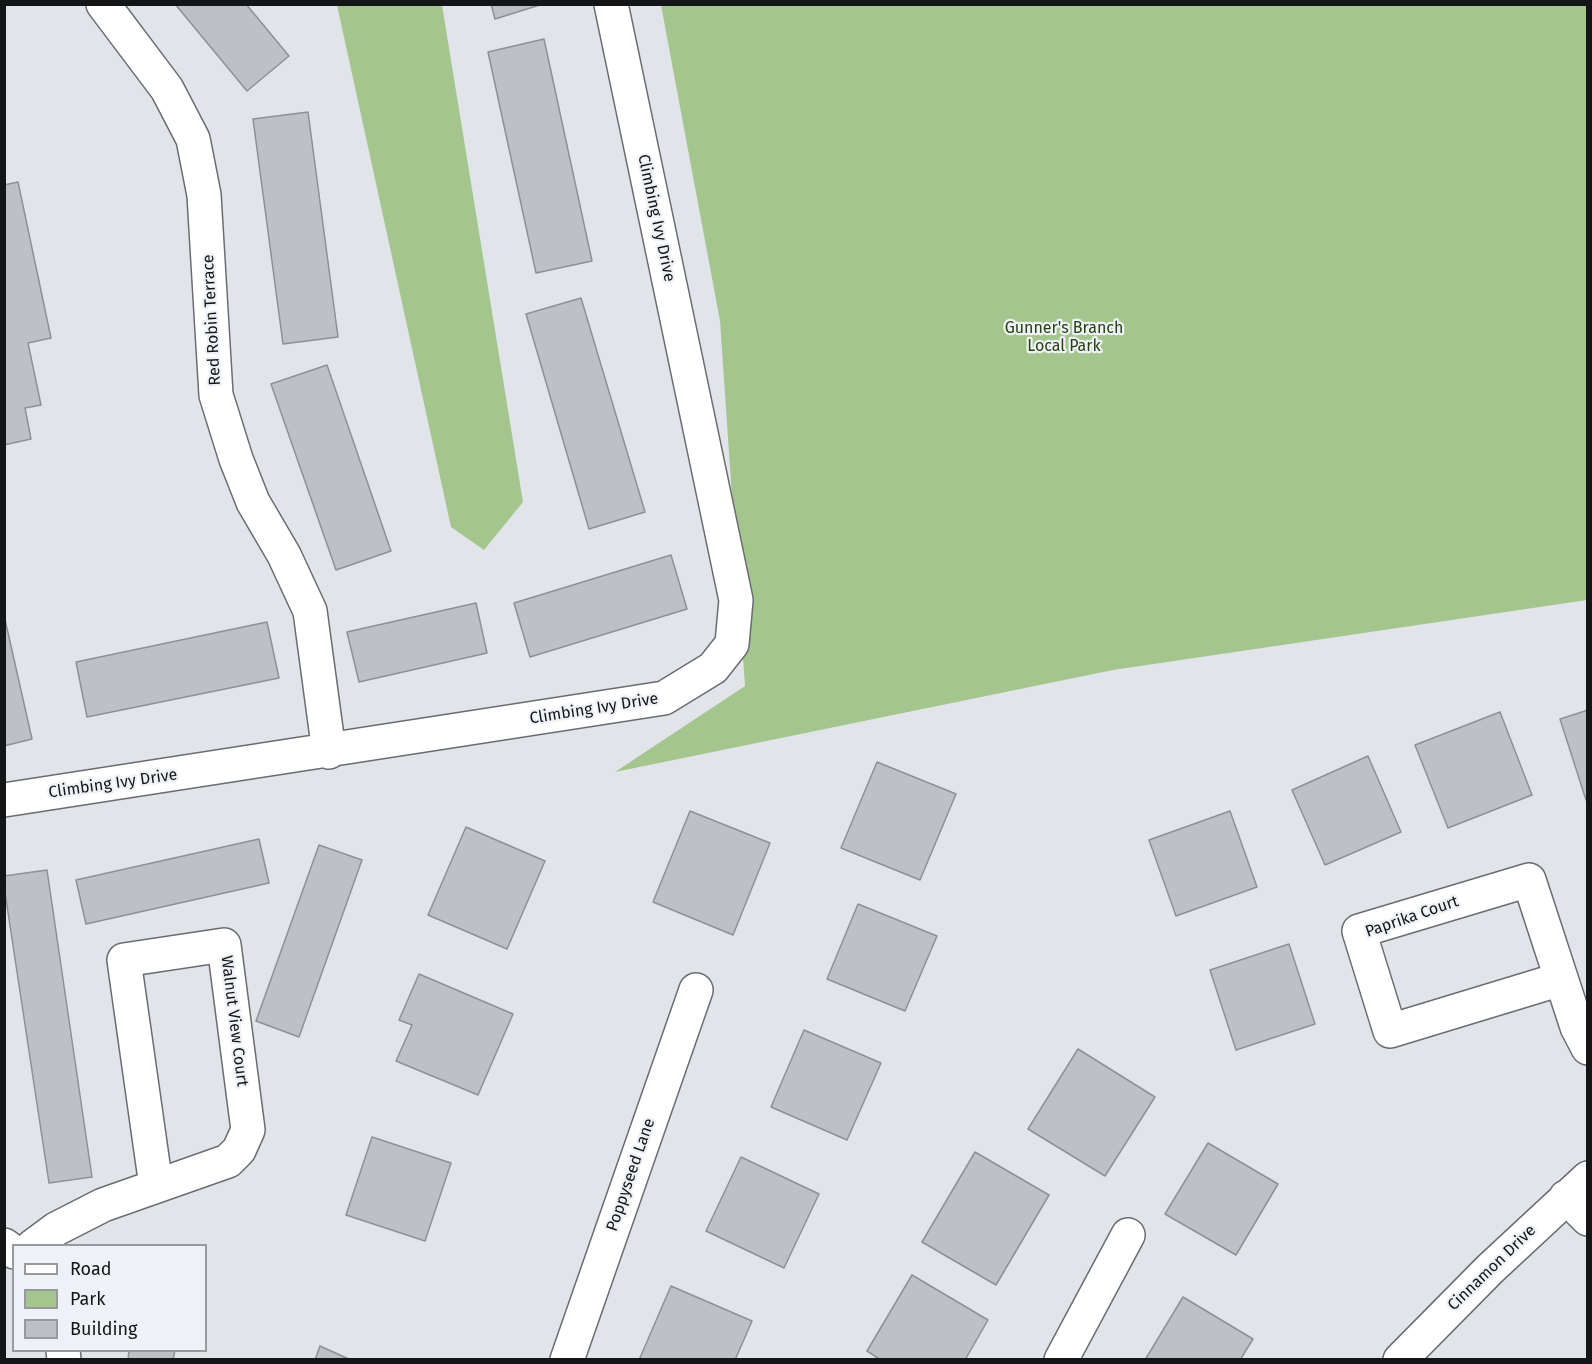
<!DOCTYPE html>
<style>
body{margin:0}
#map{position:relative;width:1592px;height:1364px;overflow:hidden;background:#e1e5e9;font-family:"Fira Sans",sans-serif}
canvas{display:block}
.frame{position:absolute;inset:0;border:6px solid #141517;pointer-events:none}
.legend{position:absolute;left:12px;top:1244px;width:195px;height:108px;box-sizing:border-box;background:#eef2f6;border:2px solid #979a9d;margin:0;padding:8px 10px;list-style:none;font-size:18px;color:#141517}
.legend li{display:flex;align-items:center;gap:12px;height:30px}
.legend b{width:30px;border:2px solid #979a9d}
</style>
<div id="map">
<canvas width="1592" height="1364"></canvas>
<div class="frame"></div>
<ul class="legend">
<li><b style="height:8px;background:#fff"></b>Road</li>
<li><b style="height:16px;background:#a5c58f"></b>Park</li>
<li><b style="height:16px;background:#bdc1c5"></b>Building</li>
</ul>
</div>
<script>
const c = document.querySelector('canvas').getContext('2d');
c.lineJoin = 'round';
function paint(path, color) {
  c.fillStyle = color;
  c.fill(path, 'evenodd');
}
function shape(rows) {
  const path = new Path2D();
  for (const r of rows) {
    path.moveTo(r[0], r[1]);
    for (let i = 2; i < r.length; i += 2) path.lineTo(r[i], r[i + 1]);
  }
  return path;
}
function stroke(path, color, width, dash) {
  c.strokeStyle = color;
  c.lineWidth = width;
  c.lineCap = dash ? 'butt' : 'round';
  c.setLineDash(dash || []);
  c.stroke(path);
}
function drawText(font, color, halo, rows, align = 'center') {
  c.font = font + ' "Fira Sans",sans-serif';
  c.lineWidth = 4.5;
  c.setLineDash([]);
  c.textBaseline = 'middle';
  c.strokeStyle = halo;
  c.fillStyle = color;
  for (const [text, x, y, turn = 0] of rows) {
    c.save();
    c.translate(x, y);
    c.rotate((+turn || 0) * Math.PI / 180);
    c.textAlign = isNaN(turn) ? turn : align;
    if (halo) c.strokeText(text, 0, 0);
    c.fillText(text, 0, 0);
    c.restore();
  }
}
paint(shape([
 [337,5,442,5,523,502,484,550,451,527],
 [661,5,1587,5,1587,600,1113,670,615,772,745,686,720,321]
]), '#a5c58f');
const building = shape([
 [175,4,246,4,289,56,247,91,175,4],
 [491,4,543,4,495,19,491,4],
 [544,39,592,261,536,273,488,52,544,39],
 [308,112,338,337,283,344,253,119,308,112],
 [18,182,51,338,28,343,41,405,25,408,31,439,4,445,4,185,18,182],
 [581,298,645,512,589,529,526,314,581,298],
 [327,365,391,551,336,570,271,384,327,365],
 [671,555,687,609,530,657,514,603,671,555],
 [476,603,487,653,359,682,347,632,476,603],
 [4,615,32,739,4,746,4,615],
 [267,622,279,678,87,717,76,662,267,622],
 [1588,710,1588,799,1586,800,1560,719,1588,710],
 [1500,712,1532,795,1448,828,1415,745,1500,712],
 [1368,756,1401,832,1325,865,1292,790,1368,756],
 [877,762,956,794,920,880,841,848,877,762],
 [690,811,770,843,733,935,653,902,690,811],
 [1230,811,1257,887,1176,916,1149,840,1230,811],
 [466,827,545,861,507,949,428,915,466,827],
 [259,839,269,883,86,924,76,880,259,839],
 [319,845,362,860,299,1037,256,1021,319,845],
 [47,870,92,1177,49,1183,4,886,4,876,47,870],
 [858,904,937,936,905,1011,827,979,858,904],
 [1289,944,1315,1024,1236,1050,1210,970,1289,944],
 [419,974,513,1014,478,1095,396,1061,412,1025,399,1020,419,974],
 [804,1030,881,1063,847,1140,771,1107,804,1030],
 [1078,1049,1155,1097,1105,1176,1028,1129,1078,1049],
 [372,1137,451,1163,425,1241,346,1215,372,1137],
 [1208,1143,1278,1184,1236,1255,1165,1214,1208,1143],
 [975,1152,1049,1195,996,1285,922,1242,975,1152],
 [741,1157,819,1194,784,1268,706,1231,741,1157],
 [912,1275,988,1320,965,1360,881,1360,867,1351,912,1275],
 [671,1286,752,1321,735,1360,639,1360,671,1286],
 [1183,1297,1253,1339,1240,1360,1145,1360,1183,1297],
 [320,1346,351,1360,315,1360,320,1346],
 [129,1350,175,1350,173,1360,128,1360,129,1350]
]);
paint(building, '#bdc1c5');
stroke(building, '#8d9194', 1.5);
const minor = shape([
 [103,4,167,89,193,139,204,195,216,395,236,459,253,502,284,555,310,611,329,752],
 [4,800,664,698,713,668,732,644,736,600,611,4],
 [1561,979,1390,1031,1359,931,1529,880,1577,1027,1588,1048],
 [1566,1197,1588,1219],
 [4,1245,14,1252],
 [33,1246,56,1229,103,1205,228,1161,239,1150,248,1130,224,945,124,960,156,1186],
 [63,1350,64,1360],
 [567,1360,696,990],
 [1061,1360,1128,1235],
 [1400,1360,1490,1269,1588,1178]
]);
stroke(minor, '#696d71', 36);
stroke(minor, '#fff', 33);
drawText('16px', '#141517', '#eef2f6', [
 ["Climbing Ivy Drive",656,218,78],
 ["Red Robin Terrace",212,320,-93],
 ["Climbing Ivy Drive",594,709,-9],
 ["Climbing Ivy Drive",113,784,-8],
 ["Paprika Court",1412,917,-19],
 ["Walnut View Court",234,1021,83],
 ["Poppyseed Lane",631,1175,-71],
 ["Cinnamon Drive",1492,1268,-44]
]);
drawText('16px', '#26400d', '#eef2f6', [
 ["Gunner's Branch",1064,329],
 ["Local Park",1064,347]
]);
</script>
